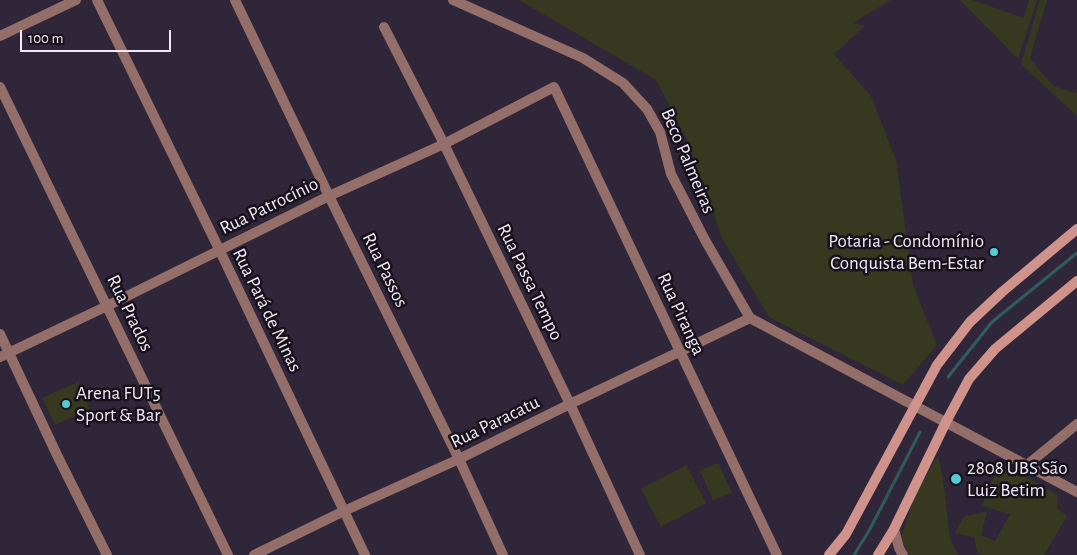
<!DOCTYPE html>
<meta charset="utf-8">
<style>
body{margin:0}
#map{position:relative;width:1077px;height:555px;overflow:hidden;background:#302639;font-family:"Alegreya Sans",sans-serif}
canvas{display:block}
.scale{position:absolute;left:20px;top:30px;width:151px;height:22px;box-sizing:border-box;border:2px solid #f1eaf7;border-top:0;padding-left:6px;font-size:15px;line-height:18px;white-space:nowrap;color:#f1eaf7;-webkit-text-stroke:4px #16111a;paint-order:stroke}
</style>
<div id="map">
<canvas width="1077" height="555"></canvas>
<div class="scale">100 m</div>
</div>
<script>
const c = document.querySelector('canvas').getContext('2d');
c.lineJoin = 'round';
function paint(path, color) {
  c.fillStyle = color;
  c.fill(path, 'evenodd');
}
function shape(rows) {
  const path = new Path2D();
  for (const r of rows) {
    path.moveTo(r[0], r[1]);
    for (let i = 2; i < r.length; i += 2) path.lineTo(r[i], r[i + 1]);
  }
  return path;
}
function stroke(path, color, width, dash) {
  c.strokeStyle = color;
  c.lineWidth = width;
  c.lineCap = dash ? 'butt' : 'round';
  c.setLineDash(dash || []);
  c.stroke(path);
}
function drawText(font, color, halo, rows, align = 'center') {
  c.font = font + ' "Alegreya Sans",sans-serif';
  c.lineWidth = 5;
  c.setLineDash([]);
  c.textBaseline = 'middle';
  c.strokeStyle = halo;
  c.fillStyle = color;
  for (const [text, x, y, turn = 0] of rows) {
    c.save();
    c.translate(x, y);
    c.rotate((+turn || 0) * Math.PI / 180);
    c.textAlign = isNaN(turn) ? turn : align;
    if (halo) c.strokeText(text, 0, 0);
    c.fillText(text, 0, 0);
    c.restore();
  }
}
paint(shape([
 [519,0,891,0,853,23,865,26,834,54,871,96,896,160,913,285,937,345,903,385,769,317,722,238,687,140,656,80],
 [960,0,973,0,1023,18,1029,0,1037,0,1018,59],
 [1040,0,1047,0,1030,58,1053,86,1077,93,1077,116,1021,64],
 [78,382,90,409,55,425,42,398],
 [938,455,943,479,950,538,958,555,909,555,901,538,914,498],
 [1000,462,1058,495,1057,508,1067,516,1044,555,983,555,977,552,974,537,955,533,964,516,987,512,981,535,995,541,1010,514,982,506],
 [718,463,732,493,713,500,700,471],
 [686,465,706,503,661,527,641,489]
]), '#36381f');
stroke(shape([
 [948,377,992,322,1077,253],
 [854,555,870,529,920,432]
]), '#2f5b5f', 3);
stroke(shape([
 [97,0,220,251,365,555],
 [235,0,329,196,459,459,503,555],
 [453,0,583,58,623,83,647,109,660,132,671,174,705,240,750,318],
 [384,27,444,144,570,404,640,555],
 [0,36,76,0],
 [0,87,228,555],
 [750,318,915,406],
 [0,334,57,455,107,555],
 [0,357,107,306,329,196,444,144,554,87,777,555],
 [1027,465,1077,424],
 [254,555,344,511,459,459,570,404,750,318]
]), '#946e69', 10);
stroke(shape([
 [915,406,1077,492],
 [894,529,899,548,903,555]
]), '#946e69', 10);
stroke(shape([
 [829,555,846,534,937,365,970,322,1002,292,1077,229],
 [878,555,894,529,946,422,969,379,995,349,1077,281]
]), '#d0938c', 10);
for (const [x, y, r, color] of [
 [994,252,5,"#51ccd4"],
 [66,404,5,"#51ccd4"],
 [956,479,6,"#51ccd4"]
]) {
  const dot = new Path2D();
  dot.arc(x, y, r, 0, 2 * Math.PI);
  c.fillStyle = color;
  c.fill(dot);
  stroke(dot, '#16111a', 2);
}
drawText('19px', '#f1eaf7', '#16111a', [
 ["Beco Palmeiras",688,161,67],
 ["Rua Patrocínio",269,206,-26],
 ["Rua Passos",385,270,64],
 ["Rua Passa Tempo",530,282,64],
 ["Rua Pará de Minas",267,310,64],
 ["Rua Prados",130,313,64],
 ["Rua Piranga",681,314,65],
 ["Rua Paracatu",495,422,-26]
]);
drawText('19px', '#f1eaf7', '#16111a', [
 ["Potaria - Condomínio",984,241,"right"],
 ["Conquista Bem-Estar",984,263,"right"],
 ["Arena FUT5",76,393],
 ["Sport & Bar",76,415],
 ["2808 UBS São",967,468],
 ["Luiz Betim",967,490]
], 'left');
</script>
